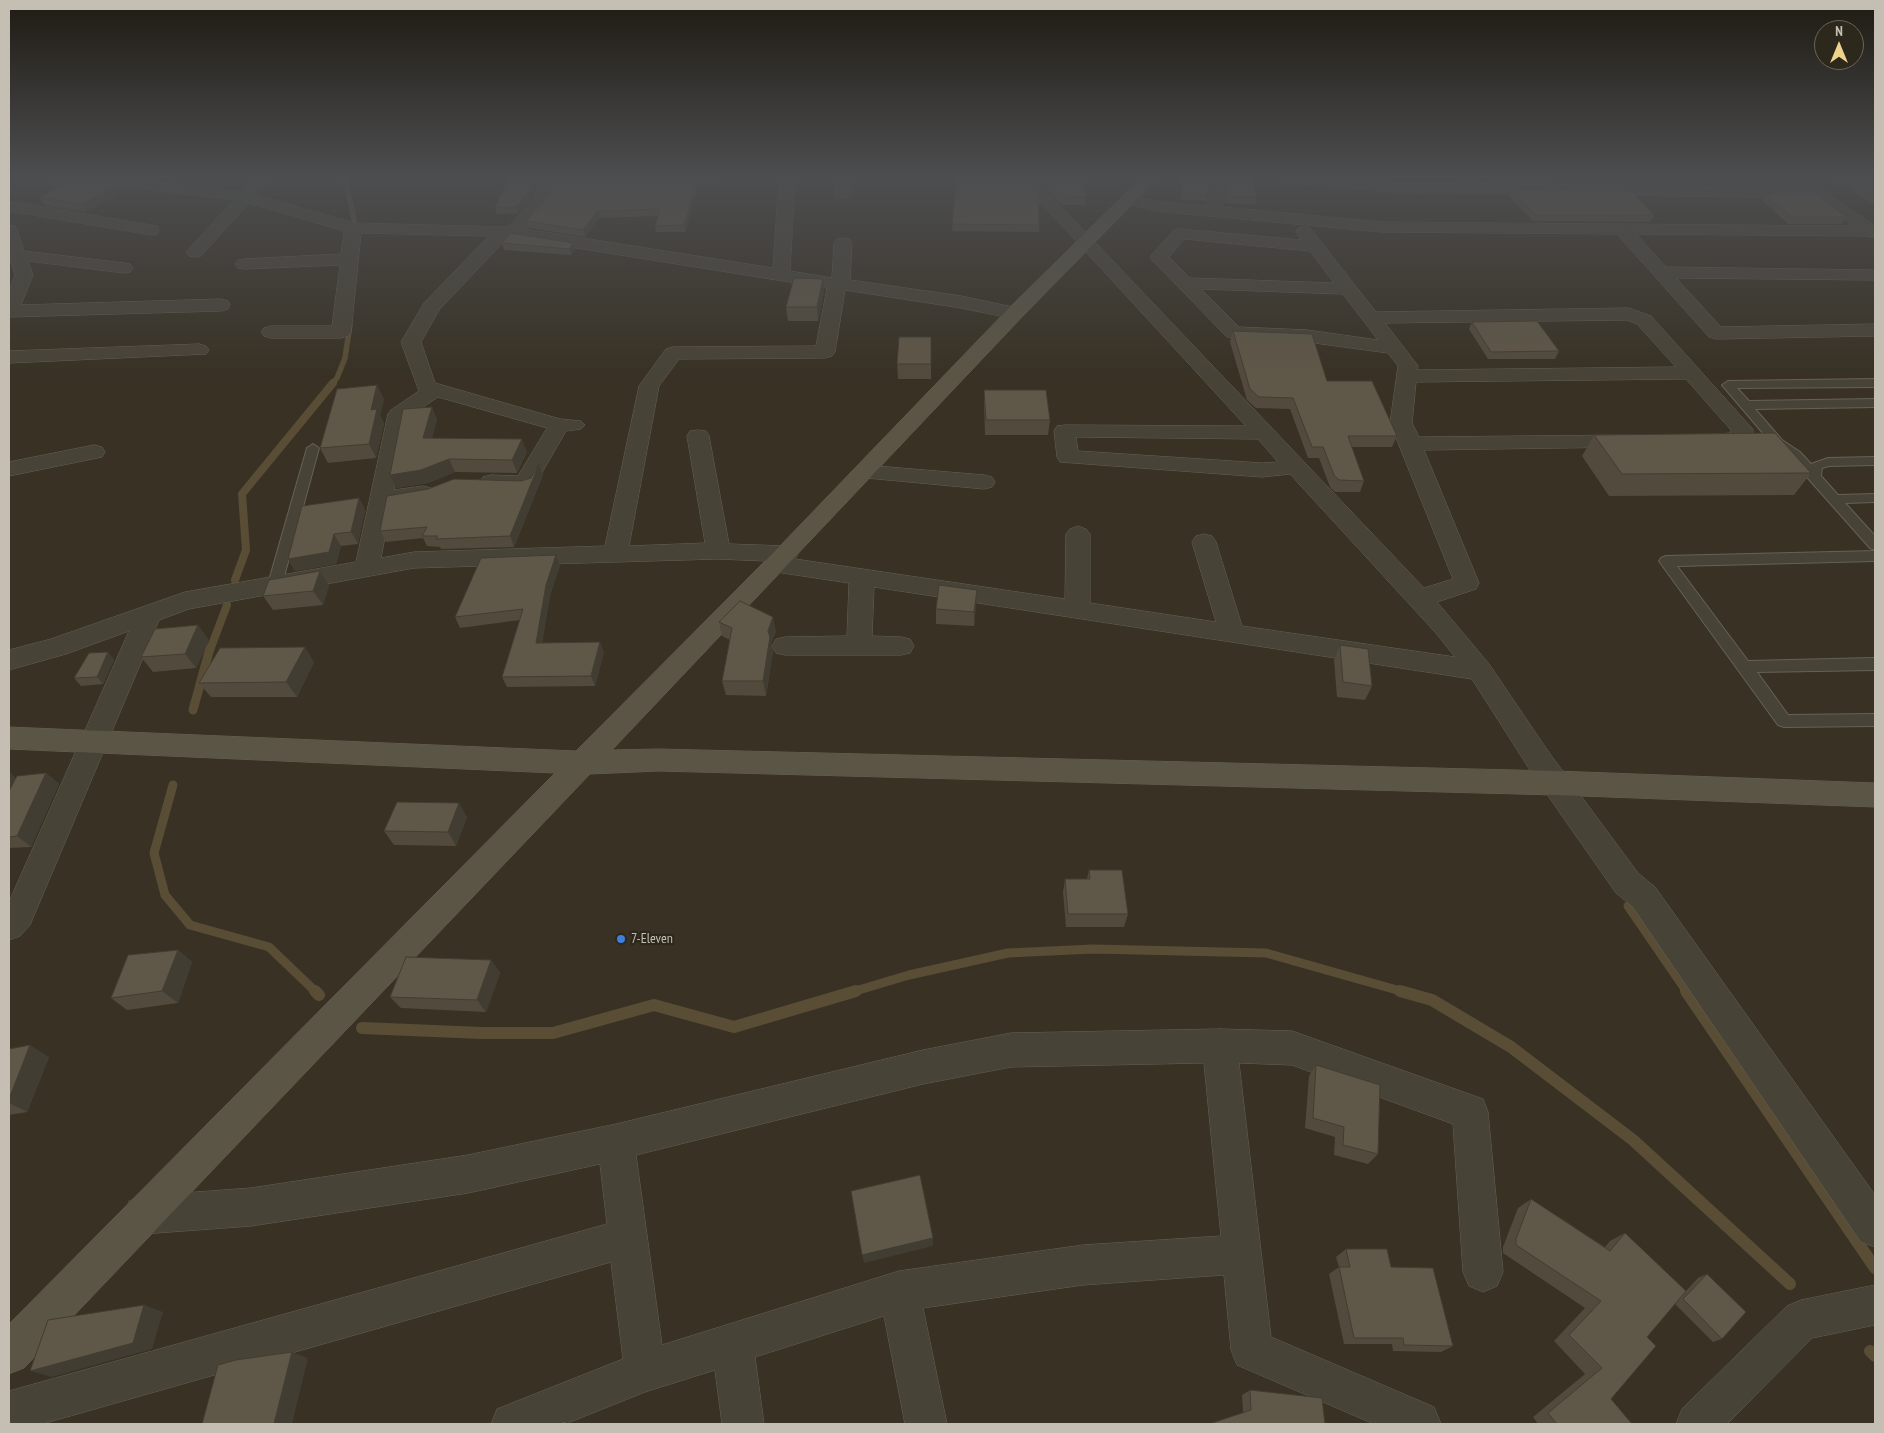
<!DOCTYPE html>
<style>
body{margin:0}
#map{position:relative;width:1884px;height:1433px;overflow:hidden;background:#383124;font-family:"PT Sans Narrow",sans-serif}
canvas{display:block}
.frame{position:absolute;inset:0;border:10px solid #c4bfb2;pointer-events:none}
.north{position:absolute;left:1814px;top:20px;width:50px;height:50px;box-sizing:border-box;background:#2d281c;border:1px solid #696458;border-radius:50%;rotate:0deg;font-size:14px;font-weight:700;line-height:20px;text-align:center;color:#c4bfb2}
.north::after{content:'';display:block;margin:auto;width:18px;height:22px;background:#eed28e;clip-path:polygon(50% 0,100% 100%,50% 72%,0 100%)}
</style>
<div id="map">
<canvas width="1884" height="1433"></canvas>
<div class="frame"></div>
<div class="north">N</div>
</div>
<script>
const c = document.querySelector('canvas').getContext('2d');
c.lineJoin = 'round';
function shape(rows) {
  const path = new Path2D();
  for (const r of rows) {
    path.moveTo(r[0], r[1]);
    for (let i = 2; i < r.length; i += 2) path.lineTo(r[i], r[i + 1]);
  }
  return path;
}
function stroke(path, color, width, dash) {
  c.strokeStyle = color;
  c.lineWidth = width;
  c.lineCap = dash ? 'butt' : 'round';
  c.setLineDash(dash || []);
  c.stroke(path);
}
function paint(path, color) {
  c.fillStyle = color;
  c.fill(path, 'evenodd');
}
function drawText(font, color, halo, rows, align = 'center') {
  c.font = font + ' "PT Sans Narrow",sans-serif';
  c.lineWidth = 4.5;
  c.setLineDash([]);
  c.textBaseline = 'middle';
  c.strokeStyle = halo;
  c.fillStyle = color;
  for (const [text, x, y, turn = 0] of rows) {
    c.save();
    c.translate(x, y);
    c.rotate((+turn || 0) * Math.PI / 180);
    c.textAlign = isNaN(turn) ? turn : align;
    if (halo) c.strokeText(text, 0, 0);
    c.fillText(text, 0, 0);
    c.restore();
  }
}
stroke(shape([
 [345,178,355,224],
 [1855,178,1875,191],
 [332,384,337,378,345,358,350,325]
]), '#594e35', 5.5);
stroke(shape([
 [235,580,246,550,242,494,333,383],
 [210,650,227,605]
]), '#594e35', 8);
stroke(shape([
 [193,710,210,648],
 [173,785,154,853,165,895,190,925,269,947,316,992],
 [1628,906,1687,992],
 [852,992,909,975,1008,953,1093,949,1266,953,1404,992]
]), '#594e35', 9);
stroke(shape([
 [315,991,319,995],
 [1400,991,1432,1000,1511,1047,1633,1140,1790,1284],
 [1686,991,1875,1268],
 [362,1028,482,1033,553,1033,654,1005,734,1027,856,991],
 [1870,1351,1875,1356]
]), '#594e35', 12);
const lane = shape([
 [1875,379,1875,387,1737,388,1749,401,1875,399,1875,407,1755,409,1782,440,1800,452,1811,464,1828,458,1875,457,1875,465,1829,466,1822,468,1821,476,1838,495,1875,494,1875,502,1845,503,1875,536,1875,550,1870,548,1790,458,1774,446,1722,385,1728,381,1875,379],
 [313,444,319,448,282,584,280,588,275,589,270,588,268,584,307,448,313,444],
 [1875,551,1875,561,1677,566,1748,661,1875,658,1875,670,1757,672,1788,715,1875,714,1875,726,1784,727,1778,725,1659,561,1661,558,1666,556,1875,551]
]);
const street = shape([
 [89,178,131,178,242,192,255,178,271,178,256,195,354,223,508,227,533,199,539,178,555,178,549,200,525,229,773,268,779,178,795,178,790,271,832,278,834,243,837,239,843,238,849,239,852,243,850,280,961,296,1022,309,1024,313,1022,317,1015,319,961,308,845,290,835,352,832,356,825,358,679,359,659,386,629,546,705,543,687,436,690,431,698,430,706,431,709,436,729,544,786,546,794,548,798,554,795,559,1065,599,1066,534,1070,529,1078,526,1086,529,1090,534,1090,603,1216,622,1192,542,1196,536,1204,534,1212,536,1216,542,1242,626,1455,657,1435,632,1290,474,1262,477,1060,462,1057,457,1054,431,1057,426,1065,425,1246,426,1018,178,1034,178,1424,588,1453,579,1390,423,1398,366,1388,353,1307,342,1227,337,1153,261,1150,257,1153,253,1174,230,1180,229,1301,240,1296,232,1298,228,1304,227,1310,228,1376,312,1629,308,1651,316,1749,425,1753,429,1752,439,1749,444,1709,446,1701,445,1698,440,1701,435,1731,433,1731,430,1686,379,1416,382,1412,423,1419,437,1629,435,1637,436,1640,441,1637,446,1629,447,1424,450,1479,583,1476,589,1437,602,1489,664,1550,754,1638,873,1655,887,1875,1195,1875,1247,1861,1242,1633,907,1616,893,1530,770,1472,679,874,587,872,636,901,637,910,639,914,646,910,653,901,655,785,655,776,653,772,646,776,639,785,637,847,636,849,583,776,572,767,570,764,564,766,561,718,559,414,568,189,609,159,620,30,925,20,936,9,940,9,902,129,631,66,654,9,670,9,650,51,639,185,592,356,562,388,414,391,410,419,391,401,342,424,303,489,236,361,233,351,332,348,336,341,338,271,338,264,336,261,332,264,328,271,326,332,326,340,265,244,269,238,268,235,264,238,260,244,259,341,254,344,231,249,203,201,256,195,257,189,256,186,252,234,200,97,183,91,181,89,178],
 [508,237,827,288,816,346,673,347,666,349,639,386,605,546,414,552,381,558,391,505,431,498,434,493,431,488,423,486,394,490,408,417,438,397,547,428,518,476,491,475,483,477,480,482,483,487,491,489,525,490,533,488,566,431,581,429,585,425,581,421,560,419,435,383,421,342,439,310,508,237],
 [1184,239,1310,251,1334,283,1190,278,1169,257,1184,239],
 [1201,289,1343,294,1378,340,1307,330,1239,327,1201,289],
 [1627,320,1637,324,1676,367,1417,370,1418,366,1415,362,1385,323,1627,320],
 [1076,437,1258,439,1278,462,1262,463,1078,451,1076,437],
 [834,178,850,178,851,195,849,198,837,198,835,195,834,178],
 [1211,178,1227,178,1223,207,1381,222,1853,226,1812,198,1392,192,1288,183,1282,181,1280,178,1339,178,1392,182,1816,188,1822,190,1875,226,1875,238,1867,236,1636,234,1666,267,1875,270,1875,280,1676,278,1721,327,1875,324,1875,336,1716,339,1709,337,1617,234,1381,232,1155,211,1123,202,1121,199,1123,196,1129,194,1156,201,1207,206,1211,178],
 [1836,178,1854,178,1875,192,1875,204,1869,202,1836,178],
 [15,202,151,225,157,226,159,230,157,234,151,235,15,212,9,213,9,203,15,202],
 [9,225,15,226,17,230,24,251,124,263,130,264,133,268,130,272,124,273,28,261,33,275,21,305,221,299,228,301,230,305,228,309,221,311,9,317,9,292,15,275,9,255,9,225],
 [199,344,206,346,209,350,206,354,9,363,9,351,199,344],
 [94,445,102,447,105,452,102,457,9,476,9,462,94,445],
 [864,465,984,475,992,477,995,482,992,487,984,489,856,477,853,472,856,467,864,465],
 [1220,1029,1292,1031,1483,1099,1488,1112,1503,1272,1497,1286,1483,1292,1469,1286,1463,1272,1453,1124,1292,1065,1239,1063,1271,1337,1434,1407,1441,1424,1374,1424,1237,1365,1231,1350,1224,1275,1083,1285,923,1308,947,1424,905,1424,884,1316,755,1357,764,1424,722,1424,715,1370,645,1392,565,1424,491,1424,497,1409,623,1359,611,1262,42,1424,9,1424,9,1391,607,1224,600,1164,468,1193,251,1226,143,1234,129,1229,124,1215,129,1201,143,1196,251,1188,468,1155,616,1124,923,1050,1011,1033,1220,1029],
 [1204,1063,1221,1236,1083,1245,899,1271,662,1345,636,1155,923,1084,1011,1067,1204,1063],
 [1875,1285,1875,1325,1812,1338,1727,1424,1676,1424,1682,1409,1787,1306,1801,1300,1875,1285]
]);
const secondary = shape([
 [1141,178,1158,178,1022,317,612,750,659,749,1555,771,1875,783,1875,807,1555,795,659,771,590,774,24,1368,9,1374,9,1324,555,773,9,749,9,727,576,751,778,548,1008,309,1141,178]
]);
stroke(lane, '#666155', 2);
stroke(street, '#666155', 1);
stroke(secondary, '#666155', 1);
paint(lane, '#484337');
paint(street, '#484337');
paint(secondary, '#5b5545');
paint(shape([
 [553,178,717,178,716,180,700,180,685,232,656,232,655,226,658,216,599,218,585,237,529,228,526,221,549,195],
 [957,178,1041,198,1040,205,1038,205,1039,232,952,231],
 [1038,178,1082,178,1086,197,1085,205,1062,205,1037,179],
 [1181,178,1210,178,1206,201,1181,200],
 [1228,178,1251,178,1257,198,1256,205,1225,203],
 [1491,178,1549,178,1547,182,1493,182],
 [536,181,531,198,518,213,497,214,495,207],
 [48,182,129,189,86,212,44,205,39,197,54,189,53,189],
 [1512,189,1654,215,1650,222,1533,221,1509,196],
 [1766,194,1846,217,1842,224,1788,224,1762,200],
 [511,233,575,250,571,255,504,250,502,243],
 [824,292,818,321,788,321,786,307],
 [1472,322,1559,351,1555,359,1488,359,1469,329],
 [1233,331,1327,381,1397,436,1392,447,1352,447,1364,481,1360,492,1335,492,1330,487,1319,458,1308,458,1290,409,1256,408,1247,400,1230,342],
 [931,337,931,379,898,379,897,364],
 [984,390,1050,420,1048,435,985,435,984,404],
 [384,399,380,415,384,424,376,458,328,463,320,448],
 [437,419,432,438,527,452,517,473,455,472,428,483,396,488],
 [1594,435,1811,473,1794,495,1609,496,1582,456],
 [539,464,543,475,514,547,441,549,440,547,427,546,423,538,386,542,380,531,531,478],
 [359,498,365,510,358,544,341,546,336,564,295,571,288,559],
 [560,566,550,595,542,643,604,652,595,686,507,687,502,677,520,620,460,628,455,617],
 [320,571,329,585,323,605,273,610,263,596],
 [977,590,976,605,974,626,936,624,936,609],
 [719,622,776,631,771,643,773,651,766,696,726,695,722,681,730,640,722,636],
 [209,640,196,668,153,672,141,657],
 [1340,645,1372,686,1365,700,1337,697,1334,660],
 [108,652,114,660,103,684,81,686,74,678],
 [314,662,297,697,211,697,199,683],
 [9,772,15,778,46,773,59,784,31,847,9,848],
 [467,817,456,846,394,845,384,831],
 [1089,870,1128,914,1124,927,1066,927,1063,892,1065,879,1087,879],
 [178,950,192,962,178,1003,127,1010,111,998],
 [491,960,500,973,486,1012,401,1008,390,997],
 [9,1049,49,1057,27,1112,9,1115],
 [1316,1065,1378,1154,1368,1164,1334,1155,1335,1137,1305,1128,1309,1076],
 [1531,1199,1605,1247,1610,1241,1625,1233,1686,1291,1698,1278,1707,1274,1722,1339,1713,1342,1675,1304,1647,1337,1611,1399,1632,1424,1538,1424,1533,1417,1585,1374,1554,1341,1585,1308,1503,1253,1503,1247,1518,1208],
 [1346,1249,1391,1267,1453,1346,1441,1352,1393,1351,1392,1344,1344,1344,1329,1274,1339,1267,1336,1257],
 [1250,1390,1325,1424,1243,1412,1242,1395]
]), '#524b3d');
paint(shape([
 [533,178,535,178,536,181,531,198,518,213,516,207],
 [698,178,700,178,700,180,685,232,684,225],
 [124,181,129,189,86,212,81,204],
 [598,211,599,218,585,237,583,230],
 [573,243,575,250,571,255,569,249],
 [823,279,824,292,818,321,817,307],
 [377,385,384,399,380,415,384,424,376,458,369,444,371,410],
 [432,407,437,419,429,451,423,438],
 [522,439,527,452,517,473,512,460],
 [449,459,455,472,428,483,396,488,390,475],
 [539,464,543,475,514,547,510,536],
 [359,498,365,510,358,544,351,532],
 [334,534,341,546,336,564,295,571,288,559],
 [556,555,560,566,550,595,540,653,536,643,546,585],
 [320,571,329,585,323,605,313,591],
 [977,590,976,605,974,626,974,612],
 [773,617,776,631,771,643,773,651,766,696,763,681,768,631],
 [198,625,209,640,196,668,185,654],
 [600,642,604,652,595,686,591,676],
 [305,647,314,662,297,697,286,682],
 [108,652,114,660,103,684,97,677],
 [9,772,21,784,9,805],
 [46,773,59,784,31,847,17,836],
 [459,803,467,817,456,846,448,832],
 [178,950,192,962,178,1003,162,991],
 [491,960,500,973,486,1012,477,1000],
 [30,1045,49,1057,27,1112,9,1103,9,1099],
 [933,1238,933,1246,864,1263,862,1255],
 [144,1305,163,1312,152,1349,52,1377,30,1371],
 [292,1352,308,1358,292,1424,274,1424],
 [566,1421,572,1424,566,1424]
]), '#423d32');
const building = shape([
 [55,178,96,178,124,181,81,204,39,197,65,184,48,182,55,178],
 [509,178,533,178,529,191,516,207,495,207,509,178],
 [553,178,698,178,684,225,655,226,660,209,598,211,583,230,526,221,549,195,553,178],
 [957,178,1022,178,1041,198,1038,198,1039,225,952,224,957,178],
 [1045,178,1082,178,1086,197,1063,196,1045,178],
 [1182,178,1210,178,1207,195,1182,193,1182,178],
 [1229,178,1251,178,1257,198,1227,196,1229,178],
 [1512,189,1632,192,1654,215,1535,215,1512,189],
 [1766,194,1816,194,1846,217,1792,217,1766,194],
 [511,233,573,243,569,249,502,243,511,233],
 [794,278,823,279,817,307,786,307,794,278],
 [1537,321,1559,351,1491,352,1472,322,1537,321],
 [1233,331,1312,334,1327,381,1372,381,1397,436,1348,436,1364,481,1339,480,1334,475,1323,447,1312,447,1293,398,1259,397,1250,389,1233,331],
 [899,337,931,337,931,364,897,364,899,337],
 [377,385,371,410,377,409,369,444,320,448,337,389,377,385],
 [984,390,1046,390,1050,420,986,420,984,390],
 [432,407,423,438,522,439,512,460,449,459,421,470,390,475,403,409,432,407],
 [1775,433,1811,473,1622,474,1594,435,1775,433],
 [539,464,510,536,436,539,438,536,422,536,427,527,380,531,387,496,428,489,454,479,521,481,531,478,539,464],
 [359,498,351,532,334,534,329,552,288,559,302,506,359,498],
 [556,555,546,585,536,643,600,642,591,676,502,677,523,609,455,617,481,558,556,555],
 [320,571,313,591,263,596,269,580,320,571],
 [939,585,977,590,974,612,936,609,939,585],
 [740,601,773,617,768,631,770,637,763,681,722,681,732,628,719,622,740,601],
 [198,625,185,654,141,657,155,629,198,625],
 [1340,645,1368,649,1372,686,1343,682,1340,645],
 [305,647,286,682,199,683,220,648,305,647],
 [108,652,97,677,74,678,89,653,108,652],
 [46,773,17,836,9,837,9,791,17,776,46,773],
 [397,802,459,803,448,832,384,831,397,802],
 [1089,870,1122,870,1128,914,1068,914,1065,879,1090,879,1089,870],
 [178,950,162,991,111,998,128,955,178,950],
 [406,957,491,960,477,1000,390,997,406,957],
 [30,1045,9,1099,9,1049,30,1045],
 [1316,1065,1380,1085,1378,1154,1343,1145,1344,1127,1313,1118,1316,1065],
 [920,1175,933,1238,862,1255,851,1191,920,1175],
 [1531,1199,1610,1251,1625,1233,1686,1291,1647,1337,1656,1346,1611,1399,1632,1424,1557,1424,1548,1413,1602,1368,1569,1335,1601,1301,1516,1245,1516,1239,1531,1199],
 [1346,1249,1387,1249,1391,1267,1433,1268,1453,1346,1404,1345,1403,1338,1354,1338,1339,1267,1350,1267,1346,1249],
 [1707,1274,1746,1312,1722,1339,1683,1299,1707,1274],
 [144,1305,133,1343,30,1371,48,1320,144,1305],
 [292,1352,274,1424,202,1424,218,1365,236,1360,292,1352],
 [1250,1390,1322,1398,1325,1424,1209,1424,1251,1410,1250,1390],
 [566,1421,566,1424,555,1424,566,1421]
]);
paint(building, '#5f5747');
stroke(building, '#423d32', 1);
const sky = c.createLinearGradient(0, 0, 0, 378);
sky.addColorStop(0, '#1f1b14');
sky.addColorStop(0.47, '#4d4e50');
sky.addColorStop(1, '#4d4e5000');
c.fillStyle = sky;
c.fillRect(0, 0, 1884, 378);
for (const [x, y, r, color] of [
 [621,939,5,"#3f7fe0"]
]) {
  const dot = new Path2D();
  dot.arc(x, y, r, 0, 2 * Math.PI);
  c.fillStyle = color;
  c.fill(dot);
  stroke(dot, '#2d281c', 2);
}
drawText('14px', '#c4bfb2', '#2d281c', [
 ["7-Eleven",631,939]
], 'left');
</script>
